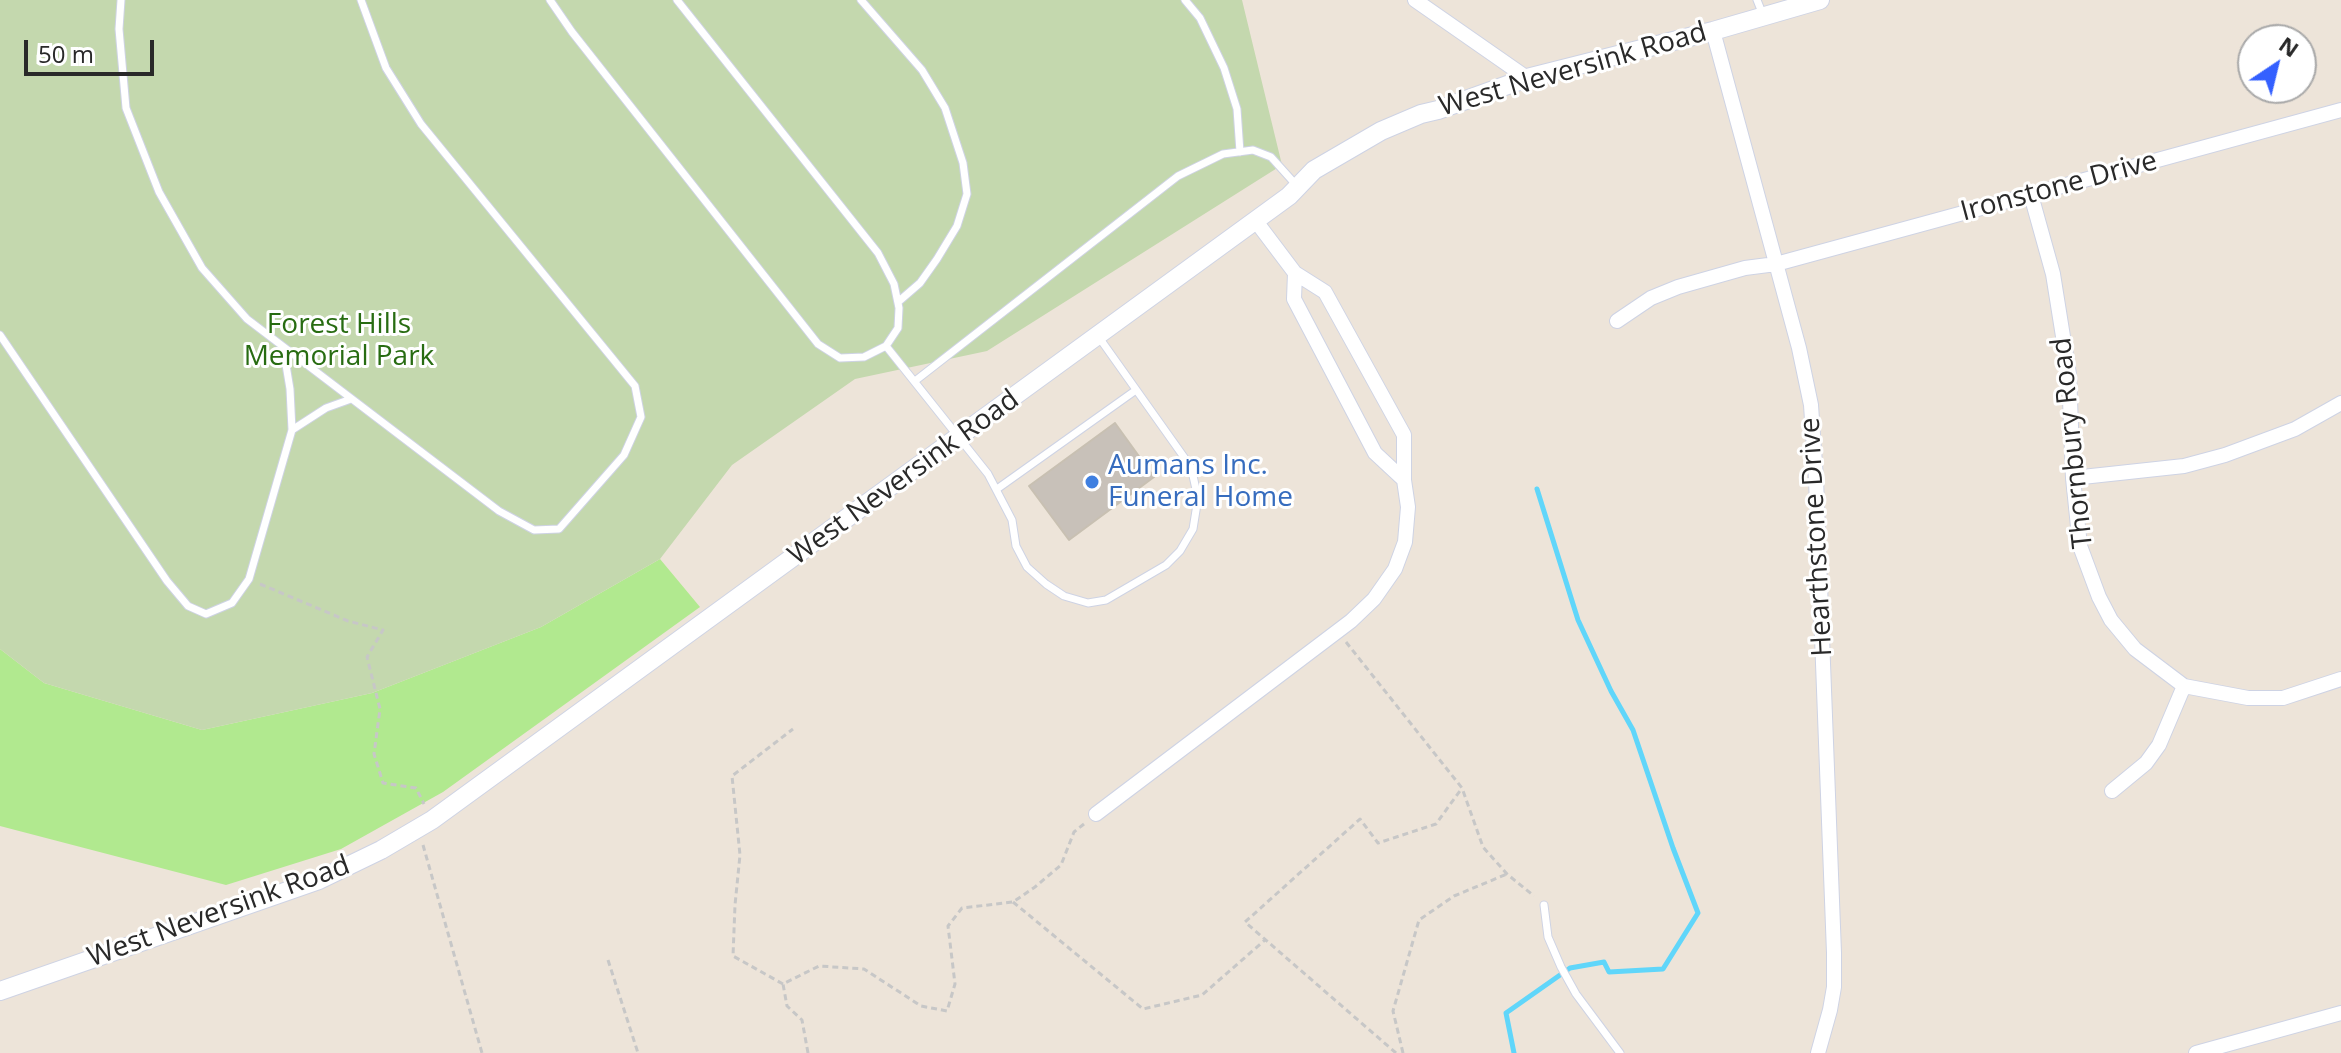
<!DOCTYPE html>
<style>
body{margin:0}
#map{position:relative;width:2341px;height:1053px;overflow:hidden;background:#ede4d9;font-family:"Open Sans",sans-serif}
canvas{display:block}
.north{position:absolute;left:2237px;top:24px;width:80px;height:80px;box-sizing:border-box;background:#fff;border:2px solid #a9a9a9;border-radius:50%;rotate:35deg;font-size:22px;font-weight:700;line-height:32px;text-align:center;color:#292929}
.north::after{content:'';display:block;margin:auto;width:28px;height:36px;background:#3460ff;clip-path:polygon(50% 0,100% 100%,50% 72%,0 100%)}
.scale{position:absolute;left:24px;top:40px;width:130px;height:36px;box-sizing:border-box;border:4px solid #292929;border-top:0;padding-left:10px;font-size:24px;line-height:28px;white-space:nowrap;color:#292929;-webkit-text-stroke:6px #fff;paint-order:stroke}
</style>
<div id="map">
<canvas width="2341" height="1053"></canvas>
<div class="north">N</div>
<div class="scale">50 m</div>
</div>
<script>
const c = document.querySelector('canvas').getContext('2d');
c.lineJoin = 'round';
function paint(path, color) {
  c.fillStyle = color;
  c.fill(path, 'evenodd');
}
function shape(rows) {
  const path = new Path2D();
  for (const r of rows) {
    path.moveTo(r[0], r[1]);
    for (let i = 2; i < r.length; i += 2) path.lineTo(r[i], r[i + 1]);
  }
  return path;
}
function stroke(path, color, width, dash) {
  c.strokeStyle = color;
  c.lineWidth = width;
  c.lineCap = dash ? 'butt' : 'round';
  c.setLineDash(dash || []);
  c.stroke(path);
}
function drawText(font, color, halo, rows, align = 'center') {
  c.font = font + ' "Open Sans",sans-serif';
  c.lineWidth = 6;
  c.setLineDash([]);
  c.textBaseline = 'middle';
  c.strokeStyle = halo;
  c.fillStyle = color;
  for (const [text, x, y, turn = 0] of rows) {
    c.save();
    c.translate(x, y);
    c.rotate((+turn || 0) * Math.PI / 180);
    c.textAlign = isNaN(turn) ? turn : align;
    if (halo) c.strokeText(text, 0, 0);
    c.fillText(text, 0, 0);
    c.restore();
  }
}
paint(shape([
 [660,559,700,607,443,792,341,849,226,885,0,826,0,649,44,683,202,730,372,693,541,627]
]), '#b1e98f');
paint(shape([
 [0,0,1242,0,1282,165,987,351,855,379,732,465,660,559,541,627,372,693,202,730,44,683,0,649]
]), '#c4d8ae');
stroke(shape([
 [1514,1053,1506,1013,1570,968,1604,962,1609,972,1663,969,1698,913,1673,848,1633,730,1611,691,1578,620,1537,489]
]), '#60d6fa', 5);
const building = shape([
 [1115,423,1154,477,1069,540,1029,486,1115,423]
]);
paint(building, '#c8c1b9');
stroke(building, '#c8c0b2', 2);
const service = shape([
 [121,0,119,29,126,108,159,192,202,268,247,319,499,511,534,530,559,529,624,455,641,417,635,386,421,124,386,68,361,0],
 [550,0,572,32,818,344,840,358,864,357,886,346,898,328,899,308,894,284,878,253,677,0],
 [861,0,922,70,945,108,963,163,967,194,957,226,937,259,920,283,898,302],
 [1185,0,1200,18,1224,68,1237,109,1240,152],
 [1757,0,1763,15],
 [0,335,167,581,188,606,206,614,232,603,249,579,292,430,290,389,283,347],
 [886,346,988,474,1012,520,1016,546,1027,567,1046,584,1064,596,1088,603,1106,600,1166,565,1180,551,1193,529,1198,498,1191,467,1098,336],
 [915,381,1178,176,1223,154,1253,150,1271,157,1298,187],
 [292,430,326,408,351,399],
 [997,489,1136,390],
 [1544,905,1548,937,1561,967,1576,994,1620,1053]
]);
const minor = shape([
 [1415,0,1527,78],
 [1713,31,1799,348,1811,405,1816,479,1834,953,1834,987,1830,1010,1818,1053],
 [2031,195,2053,274,2069,374,2073,478,2080,546,2099,597,2111,620,2135,649,2184,686,2248,698,2283,698,2341,679],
 [1255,220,1295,273],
 [1617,321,1651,298,1678,287,1745,268,1776,264,2341,110],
 [2073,478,2184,466,2225,455,2295,429,2341,403],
 [2112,791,2146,763,2159,745,2184,686],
 [1096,814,1351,621,1374,599,1395,569,1405,542,1408,507,1404,480,1404,435,1325,292,1295,273,1294,299,1375,453,1404,480],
 [2196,1053,2341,1013]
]);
const tertiary = shape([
 [0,991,319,880,381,850,432,820,1289,196,1314,170,1381,131,1421,114,1438,110,1527,78,1713,31,1820,0]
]);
stroke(service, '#ced3e4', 9);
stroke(minor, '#ced3e4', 16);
stroke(tertiary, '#ced3e4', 20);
stroke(shape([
 [260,584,348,621,383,630,367,657,380,709,374,754,383,783,416,788,424,804],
 [1346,642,1462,788,1483,847,1507,874,1534,896],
 [423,845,482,1053],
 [1013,902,1143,1009,1202,995,1265,940],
 [608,960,638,1053],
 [783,984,733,956,735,905,740,855,732,776,793,729],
 [808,1053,802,1020,787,1006,783,984,819,966,864,969,921,1006,947,1011,955,984,948,926,962,908,1013,902,1035,887,1061,865,1074,832,1084,824],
 [1396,1053,1245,922,1360,819,1378,843,1436,824,1462,788],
 [1403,1053,1393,1011,1419,920,1454,896,1507,874]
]), '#c7c7c7', 3, [6, 4]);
stroke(service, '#fff', 7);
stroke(minor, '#fff', 14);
stroke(tertiary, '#fff', 18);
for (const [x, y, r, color] of [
 [1092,482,8,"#3f7fe0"]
]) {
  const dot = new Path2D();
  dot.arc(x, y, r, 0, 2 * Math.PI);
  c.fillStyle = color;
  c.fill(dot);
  stroke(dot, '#fff', 3);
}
drawText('28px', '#292929', '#fff', [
 ["West Neversink Road",1573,70,-16],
 ["Ironstone Drive",2059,187,-15],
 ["Thornbury Road",2073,443,-96],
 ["West Neversink Road",904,478,-36],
 ["Hearthstone Drive",1817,537,-93],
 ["West Neversink Road",219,912,-20]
]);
drawText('28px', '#286c12', '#fff', [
 ["Forest Hills",339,325],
 ["Memorial Park",339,357]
]);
drawText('28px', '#366cbe', '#fff', [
 ["Aumans Inc.",1108,466],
 ["Funeral Home",1108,498]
], 'left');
</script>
